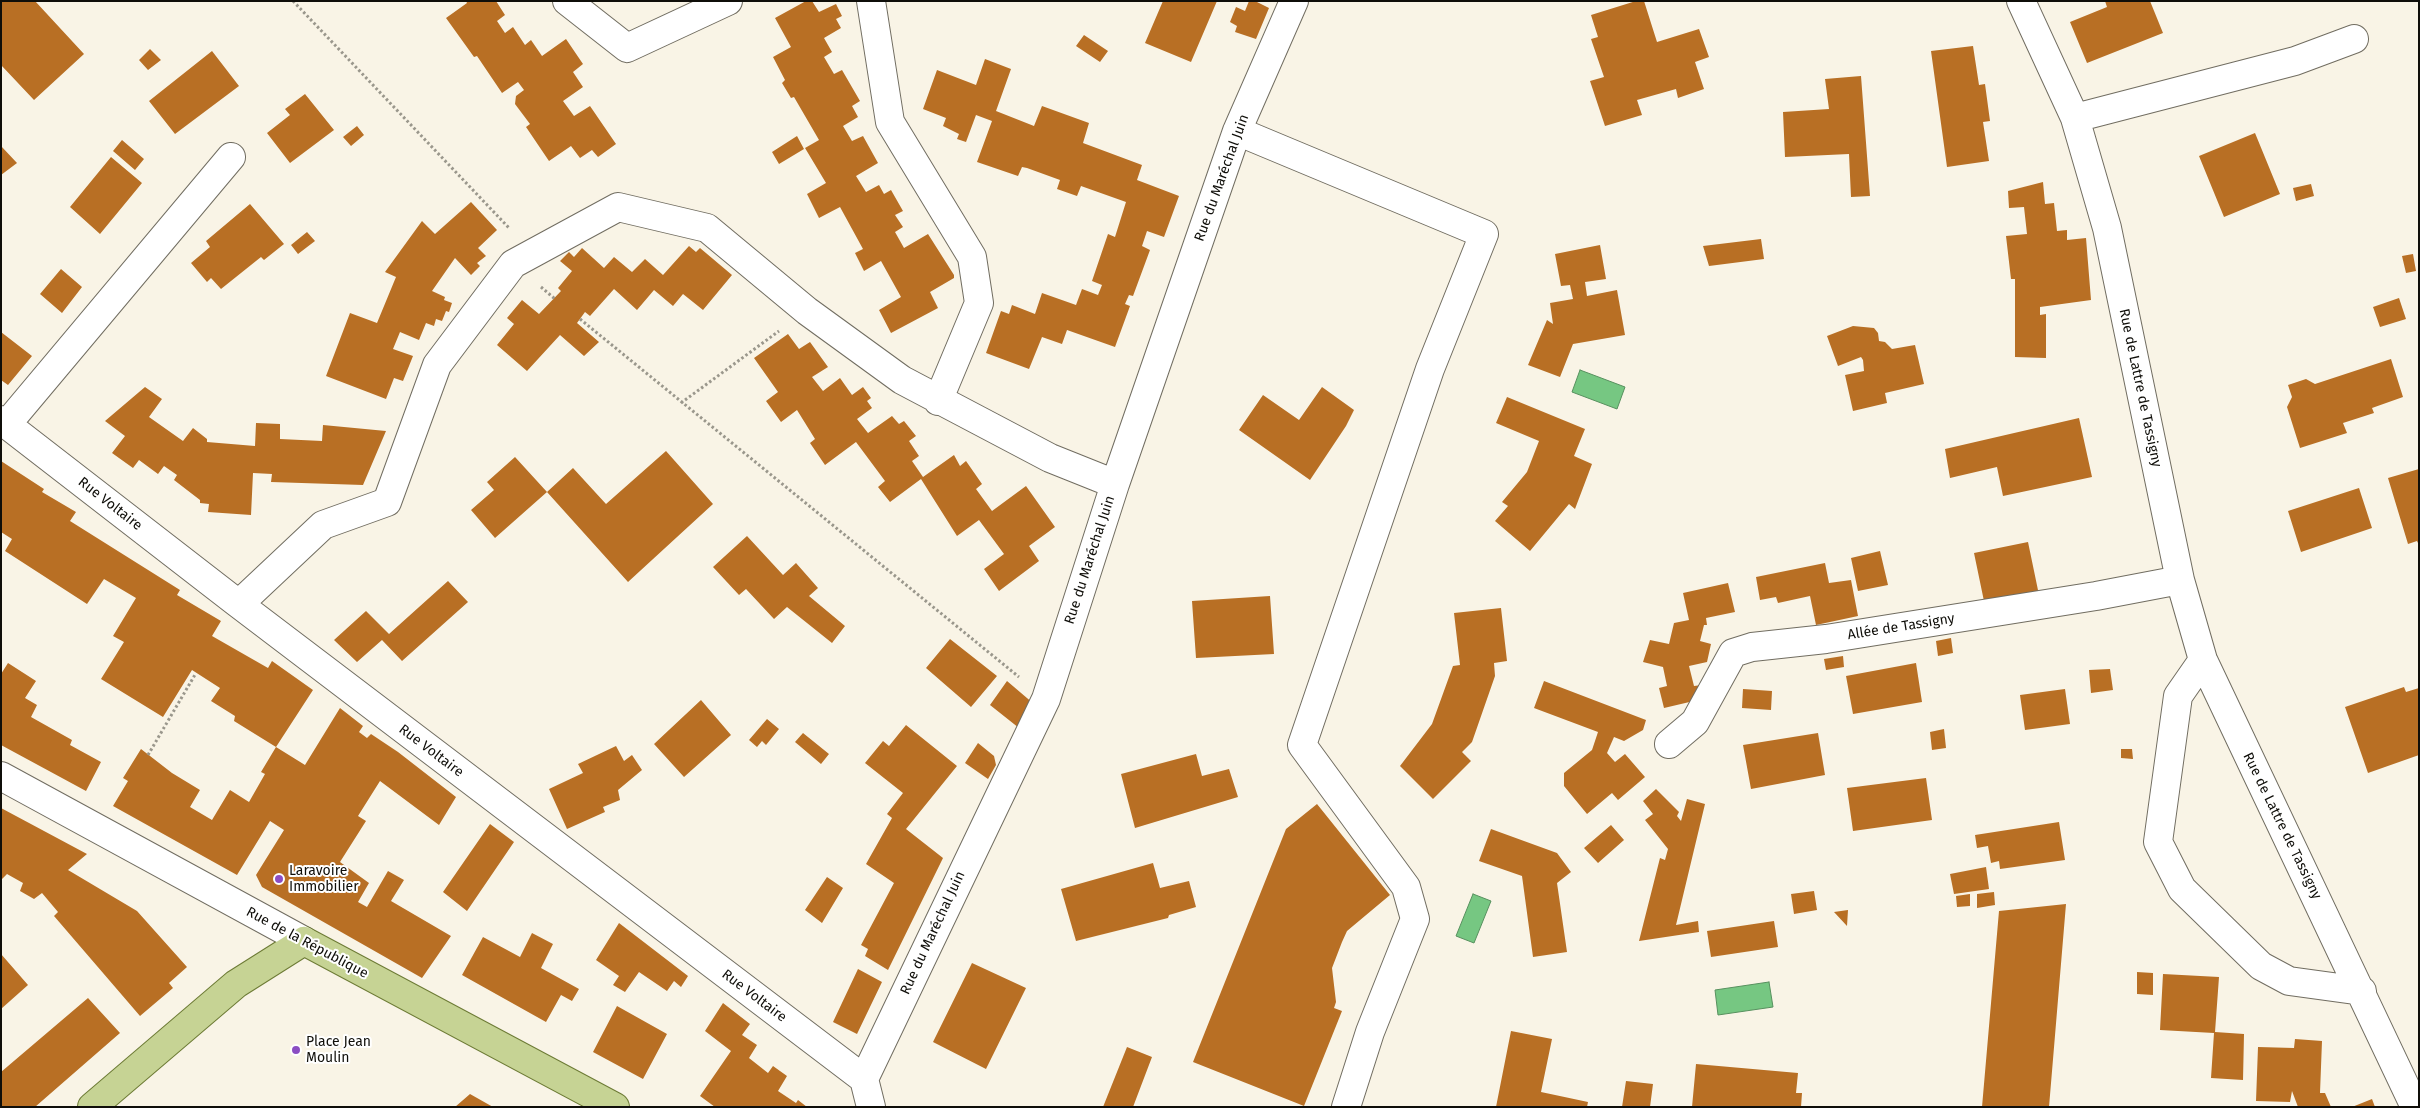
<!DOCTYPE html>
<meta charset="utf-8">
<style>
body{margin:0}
#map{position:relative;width:2420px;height:1108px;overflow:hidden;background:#f9f4e6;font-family:"Fira Sans",sans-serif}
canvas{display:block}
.frame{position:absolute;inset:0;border:2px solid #0f0e09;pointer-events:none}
</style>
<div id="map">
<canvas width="2420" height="1108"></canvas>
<div class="frame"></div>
</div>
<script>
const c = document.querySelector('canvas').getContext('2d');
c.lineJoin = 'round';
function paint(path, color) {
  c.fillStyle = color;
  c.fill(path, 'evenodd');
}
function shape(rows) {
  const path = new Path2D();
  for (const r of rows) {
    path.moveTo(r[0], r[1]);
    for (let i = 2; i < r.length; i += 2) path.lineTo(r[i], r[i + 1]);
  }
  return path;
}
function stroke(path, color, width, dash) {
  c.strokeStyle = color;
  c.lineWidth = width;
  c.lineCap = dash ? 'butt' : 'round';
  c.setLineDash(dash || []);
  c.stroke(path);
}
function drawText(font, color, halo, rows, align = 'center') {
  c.font = font + ' "Fira Sans",sans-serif';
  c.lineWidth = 4;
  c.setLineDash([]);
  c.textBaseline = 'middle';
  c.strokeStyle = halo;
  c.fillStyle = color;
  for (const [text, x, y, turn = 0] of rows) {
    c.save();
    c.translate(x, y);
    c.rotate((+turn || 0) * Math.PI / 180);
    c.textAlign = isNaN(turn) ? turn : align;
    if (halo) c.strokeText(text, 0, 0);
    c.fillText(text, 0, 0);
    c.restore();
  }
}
const water = shape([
 [1580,370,1625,387,1617,409,1572,392,1580,370],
 [1473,894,1491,901,1474,943,1456,936,1473,894],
 [1769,982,1773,1007,1718,1015,1715,990,1769,982]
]);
paint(water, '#76c782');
stroke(water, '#57905e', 1);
paint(shape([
 [1,1,35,1,84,54,34,100,1,65],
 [466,1,496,1,505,15,497,21,505,33,513,27,525,45,531,40,542,56,566,39,583,64,573,72,583,87,563,101,574,116,590,106,616,144,598,157,592,150,580,158,571,146,549,161,526,127,530,124,515,104,516,96,524,90,518,82,502,93,477,56,474,57,446,18,467,3],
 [806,1,812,1,819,12,836,4,842,16,836,19,841,28,824,38,832,52,824,57,834,74,842,70,860,101,852,106,858,117,843,126,852,141,863,136,878,163,856,176,866,192,879,185,884,194,891,190,903,211,895,215,903,227,895,232,904,248,928,234,954,275,954,278,930,292,938,308,891,333,879,310,901,297,881,261,864,271,855,253,863,249,840,207,819,218,807,194,826,183,805,148,819,140,794,97,791,98,782,83,785,80,773,57,791,47,775,18],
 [1163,1,1217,1,1191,62,1145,43],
 [1249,1,1255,1,1269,8,1256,39,1235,32,1237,26,1230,22,1236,7,1245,11],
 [1636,1,1644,1,1657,42,1699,29,1709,57,1695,62,1704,89,1678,98,1676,89,1637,100,1642,115,1605,126,1590,81,1604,77,1591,39,1598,37,1591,15],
 [2105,1,2150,1,2163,33,2087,63,2070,22,2107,7],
 [1084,35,1108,51,1100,62,1076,46],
 [1973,46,1979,85,1985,84,1990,121,1983,122,1989,161,1947,167,1931,51],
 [150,49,161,60,148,70,139,60],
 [212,51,239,86,175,134,149,101],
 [985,59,1011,69,996,111,1034,126,1042,106,1089,123,1083,143,1142,165,1137,180,1179,196,1164,237,1147,231,1142,246,1150,250,1133,296,1129,295,1125,304,1130,306,1115,347,1067,330,1062,344,1042,337,1029,369,986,353,1001,311,1009,314,1012,305,1035,314,1042,293,1076,305,1082,289,1098,295,1102,285,1092,281,1108,234,1115,237,1126,202,1081,186,1077,196,1057,189,1060,180,1027,168,1022,167,1018,176,977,162,992,121,976,115,966,142,957,139,959,134,943,126,946,118,923,109,937,70,976,85],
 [1861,76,1870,196,1851,197,1849,154,1785,157,1783,112,1829,109,1825,79],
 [305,94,334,130,290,163,267,133,290,115,285,109],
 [357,126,364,135,351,146,343,137],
 [2255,133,2280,194,2224,217,2199,156],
 [797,136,804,149,779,164,772,152],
 [122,140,144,159,135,170,113,151],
 [1,146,17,163,1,175],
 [111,157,142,183,100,234,70,207],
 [2043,182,2045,204,2054,203,2057,231,2067,230,2067,240,2086,238,2091,300,2040,307,2040,315,2046,314,2046,358,2015,357,2015,279,2011,279,2006,236,2027,234,2024,207,2009,208,2008,191],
 [2311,184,2314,196,2296,201,2293,188],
 [471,202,497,230,478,248,486,256,477,263,480,266,471,275,455,258,432,291,445,297,444,300,452,303,449,312,446,311,442,321,436,319,434,326,426,323,419,340,400,332,393,349,413,356,403,381,394,378,386,399,326,376,350,313,377,323,396,277,385,272,422,221,435,234],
 [250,204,284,244,264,260,261,257,221,289,211,278,207,282,191,263,210,247,206,241],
 [307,232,315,241,298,254,291,245],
 [1761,239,1764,259,1709,266,1703,246],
 [1600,245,1606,279,1585,282,1587,296,1617,290,1625,335,1573,344,1560,377,1528,365,1547,320,1553,324,1550,303,1573,299,1570,285,1561,286,1555,254],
 [689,246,696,252,700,248,732,275,703,310,683,294,673,306,654,290,637,310,614,289,590,316,585,312,577,323,599,342,584,356,560,335,527,371,497,345,514,324,507,318,522,300,539,314,561,291,558,288,572,271,560,261,569,252,574,257,582,248,604,268,614,257,632,272,645,259,663,275],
 [2413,254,2416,271,2406,273,2402,256],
 [61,269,82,287,62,313,40,294],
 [2399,298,2406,319,2380,327,2373,307],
 [1853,326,1874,328,1878,333,1879,341,1885,342,1892,349,1915,345,1924,384,1885,393,1887,403,1853,411,1845,375,1864,371,1863,360,1861,357,1838,366,1827,336],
 [1,332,32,356,8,385,1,380],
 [788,334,799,349,810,342,828,367,812,377,823,391,840,378,852,395,863,387,871,398,867,401,872,408,857,419,868,433,892,416,899,424,904,421,916,436,909,441,919,456,912,461,923,477,954,455,960,466,966,461,982,484,976,489,992,511,1026,486,1055,527,1029,546,1039,561,999,591,984,569,1004,554,979,520,957,536,921,479,890,502,878,487,885,481,856,442,825,465,810,443,815,439,797,410,781,422,766,401,778,392,754,358],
 [2391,359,2403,397,2372,408,2374,413,2343,423,2347,433,2300,448,2287,407,2292,397,2288,385,2306,379,2315,384],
 [145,387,162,399,149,417,183,441,193,428,207,439,207,442,255,446,256,423,280,424,280,439,322,441,323,425,386,431,363,485,271,482,272,474,253,473,251,515,208,512,209,504,200,503,200,500,174,480,177,475,164,466,158,474,139,460,133,468,112,453,125,436,105,421],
 [1322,387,1354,410,1346,426,1310,480,1239,430,1263,395,1299,420],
 [1507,397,1585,429,1574,456,1592,464,1575,509,1569,504,1530,551,1495,521,1508,506,1502,502,1527,472,1539,441,1496,423],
 [2079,418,2092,477,2003,496,1997,467,1950,478,1945,449],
 [666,451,713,504,628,582,547,492,573,468,606,504],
 [515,457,547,492,495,538,471,510,494,490,487,482],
 [1,461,44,489,42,492,76,512,70,521,180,590,177,595,221,621,212,636,268,668,272,661,313,690,276,747,234,721,235,716,211,701,220,688,192,670,163,717,101,679,124,642,113,636,136,598,104,579,87,604,5,551,12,539,1,532],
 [2419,469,2419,545,2417,541,2408,544,2388,478],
 [2359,488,2372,528,2301,552,2288,511],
 [747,536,783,575,796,563,818,588,809,596,845,626,832,643,787,607,774,619,746,589,739,595,713,567],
 [2028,542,2039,595,1985,606,1974,553],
 [1880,551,1888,585,1858,591,1851,558],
 [1825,563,1829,583,1851,580,1858,616,1816,625,1810,596,1778,603,1776,597,1760,600,1756,577],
 [448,581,468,602,402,661,382,640,357,662,334,640,366,611,389,634],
 [1728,583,1735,612,1706,618,1707,625,1704,625,1700,641,1711,644,1707,662,1689,666,1694,686,1702,685,1698,700,1664,708,1659,688,1667,686,1663,667,1643,662,1650,640,1669,644,1674,623,1689,620,1683,593],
 [1270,596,1274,654,1196,658,1192,601],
 [1501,608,1507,661,1494,663,1495,676,1472,742,1462,752,1471,761,1433,799,1400,766,1432,724,1453,666,1460,665,1454,613],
 [1951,638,1953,653,1938,656,1936,641],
 [950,639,997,676,971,707,926,668],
 [1843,656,1844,667,1826,670,1824,659],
 [8,663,36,681,25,698,37,705,31,717,72,740,70,745,101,762,86,791,1,745,1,674],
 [1916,663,1922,702,1853,714,1846,676],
 [2110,669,2113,690,2091,693,2089,670],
 [1007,681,1034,704,1019,728,990,705],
 [1544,681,1646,720,1643,730,1624,741,1614,737,1607,753,1615,762,1625,754,1645,777,1618,800,1612,793,1587,814,1564,786,1564,773,1592,750,1598,732,1534,708],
 [2404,687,2406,692,2419,688,2419,755,2368,773,2345,707],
 [1743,689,1772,691,1771,710,1742,708],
 [2065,689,2070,724,2025,730,2020,695],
 [701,700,731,735,684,777,654,744],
 [340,708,363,726,359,732,367,738,371,734,398,752,456,797,439,825,380,781,358,816,366,821,340,862,369,883,358,902,367,907,388,871,404,880,391,901,451,936,422,978,262,887,256,875,284,830,270,821,237,875,113,806,128,781,123,778,141,749,172,773,200,790,190,807,212,820,230,790,249,802,265,774,261,772,276,747,305,765],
 [767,719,779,729,766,745,762,741,757,747,749,740],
 [906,725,957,766,906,829,943,858,888,970,865,956,868,949,861,945,894,883,866,864,892,818,887,814,903,793,865,763,883,741,889,746],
 [1944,729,1946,748,1932,750,1930,732],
 [803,733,829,754,821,764,795,742],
 [1818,733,1825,775,1751,789,1743,745],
 [978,743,994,756,996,765,988,779,965,763],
 [616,746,624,761,632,755,642,770,618,790,620,800,603,807,605,812,567,829,549,789,583,773,578,764],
 [2121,749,2132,749,2133,759,2121,758],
 [1196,754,1202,776,1229,769,1238,797,1135,828,1121,774],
 [1926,778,1932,820,1853,831,1847,788],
 [1656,789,1679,812,1677,816,1681,821,1687,799,1705,804,1676,925,1698,921,1699,932,1639,941,1660,858,1665,860,1668,849,1645,820,1653,814,1643,801],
 [1317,804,1390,895,1347,931,1342,942,1332,968,1336,1002,1334,1008,1342,1011,1304,1106,1193,1062,1286,829],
 [1,808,87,854,68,870,137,911,187,967,169,983,173,988,140,1016,54,916,58,912,42,893,34,899,20,891,23,883,7,874,1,880],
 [2059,822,2065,860,2000,869,1999,861,1991,863,1988,846,1977,848,1975,835],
 [490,824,514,842,467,911,443,892],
 [1611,825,1624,840,1598,863,1584,848],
 [1491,829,1557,853,1571,872,1557,883,1567,952,1533,957,1522,876,1479,861],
 [1153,863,1160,888,1189,881,1196,907,1169,915,1168,918,1076,941,1061,889],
 [1986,867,1989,889,1954,894,1950,874],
 [827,877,843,888,822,923,805,910],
 [1814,891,1817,910,1794,914,1791,894],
 [1994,892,1995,905,1977,908,1977,894],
 [1970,894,1970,906,1957,907,1956,896],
 [2066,904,2049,1107,1982,1107,1999,911],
 [1848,910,1847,926,1834,912],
 [1774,921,1778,947,1711,957,1707,931],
 [619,923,688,976,681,987,674,981,667,991,639,972,625,992,613,985,619,976,596,960],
 [532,933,553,944,541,968,579,989,572,1001,561,995,546,1022,462,975,483,937,520,957],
 [1,954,28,985,1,1009],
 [972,963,1026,988,986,1069,933,1042],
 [858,969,882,982,857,1034,833,1022],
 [2137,972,2153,973,2153,995,2137,994],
 [2163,974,2219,977,2215,1032,2244,1034,2243,1080,2211,1078,2214,1033,2160,1030],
 [88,998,120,1033,35,1107,1,1107,1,1072],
 [723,1003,750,1024,742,1035,757,1045,749,1058,768,1073,773,1066,787,1076,778,1091,796,1103,798,1100,807,1107,715,1107,700,1096,731,1051,705,1031],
 [617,1006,667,1034,643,1079,593,1052],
 [1511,1031,1552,1039,1541,1092,1588,1102,1587,1107,1496,1107],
 [2295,1039,2322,1041,2320,1093,2325,1093,2331,1107,2298,1107,2292,1091,2290,1102,2256,1101,2258,1047,2294,1048],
 [1127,1047,1152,1057,1133,1107,1103,1107],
 [1696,1064,1798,1073,1796,1093,1802,1093,1801,1107,1692,1107],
 [1626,1081,1653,1084,1650,1107,1622,1107],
 [470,1094,493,1107,455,1107],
 [2372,1099,2375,1107,2352,1107]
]), '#b86f24');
const minor = shape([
 [567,1,627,48,728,1],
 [871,1,890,122,972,257,979,303,938,401],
 [2021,1,2075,118,2107,228,2180,580,2203,660,2415,1107],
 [2075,118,2295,61,2354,39],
 [1237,131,1484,234,1430,369,1302,745,1406,887,1415,919,1370,1032,1346,1107],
 [1,420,236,602,864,1079],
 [7,424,231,157],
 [239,604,323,525,387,502,437,365,513,264,618,207,707,228,807,311,902,380,1050,458,1115,484],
 [2203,660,2178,696,2158,842,2182,889,2261,966,2289,981,2362,991],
 [1669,744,1695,722,1733,653,1752,647,1826,639,2096,596,2180,580],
 [1,776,304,941],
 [871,1107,864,1079,1046,699,1115,484,1237,131,1294,1]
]);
const major = shape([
 [92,1107,236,984,304,941,615,1107]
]);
stroke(minor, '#716d61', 30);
stroke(major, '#6d7b35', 30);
stroke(shape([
 [293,1,510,229],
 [541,287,555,299],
 [580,319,1019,677],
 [681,403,779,331],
 [148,755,196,673]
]), '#9a978c', 3, [2.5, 2.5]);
stroke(minor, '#fff', 28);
stroke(major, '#c6d394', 28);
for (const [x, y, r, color] of [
 [279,879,5,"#8b4dc3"],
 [296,1050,5,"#8b4dc3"]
]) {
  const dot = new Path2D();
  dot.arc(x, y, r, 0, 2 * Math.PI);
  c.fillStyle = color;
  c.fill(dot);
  stroke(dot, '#fff', 2);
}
drawText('14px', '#0f0e09', '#fff', [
 ["Rue du Maréchal Juin",1222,178,-70],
 ["Rue de Lattre de Tassigny",2140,388,78],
 ["Rue Voltaire",110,504,38],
 ["Rue du Maréchal Juin",1090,560,-72],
 ["Allée de Tassigny",1901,627,-9],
 ["Rue Voltaire",431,751,37],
 ["Rue de Lattre de Tassigny",2282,826,64],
 ["Rue du Maréchal Juin",933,933,-65],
 ["Rue de la République",307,943,28],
 ["Rue Voltaire",754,996,37]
]);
drawText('14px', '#0f0e09', '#fff', [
 ["Laravoire",289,871],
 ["Immobilier",289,887],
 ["Place Jean",306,1042],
 ["Moulin",306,1058]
], 'left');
</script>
